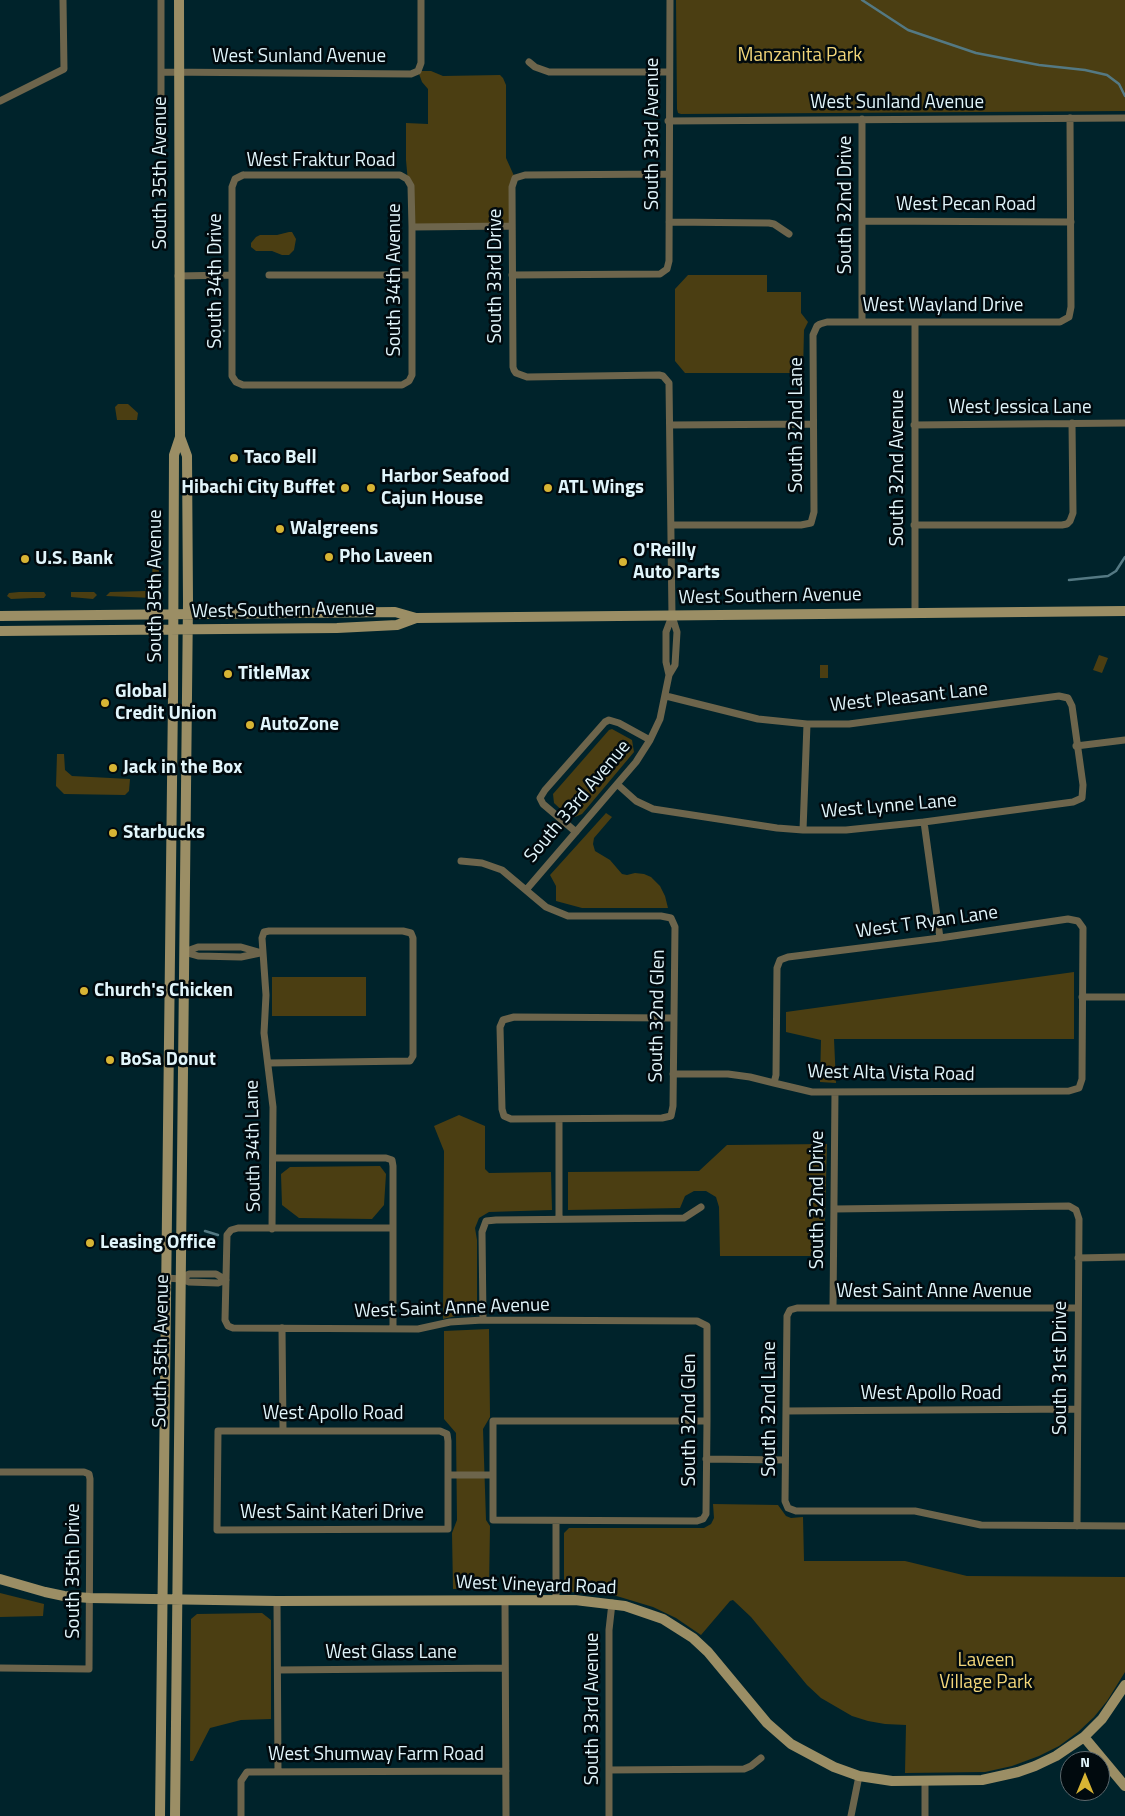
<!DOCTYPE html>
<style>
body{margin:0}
#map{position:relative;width:1125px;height:1816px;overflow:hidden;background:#00232b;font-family:"Titillium Web",sans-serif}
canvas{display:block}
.north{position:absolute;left:1060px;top:1751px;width:50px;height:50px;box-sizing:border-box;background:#010a0e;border:1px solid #5b686d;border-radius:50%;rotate:0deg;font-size:14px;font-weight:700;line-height:20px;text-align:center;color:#e1f5fb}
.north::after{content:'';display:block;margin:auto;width:18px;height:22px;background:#d7b434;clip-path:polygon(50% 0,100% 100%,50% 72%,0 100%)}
</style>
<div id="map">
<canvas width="1125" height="1816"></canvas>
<div class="north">N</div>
</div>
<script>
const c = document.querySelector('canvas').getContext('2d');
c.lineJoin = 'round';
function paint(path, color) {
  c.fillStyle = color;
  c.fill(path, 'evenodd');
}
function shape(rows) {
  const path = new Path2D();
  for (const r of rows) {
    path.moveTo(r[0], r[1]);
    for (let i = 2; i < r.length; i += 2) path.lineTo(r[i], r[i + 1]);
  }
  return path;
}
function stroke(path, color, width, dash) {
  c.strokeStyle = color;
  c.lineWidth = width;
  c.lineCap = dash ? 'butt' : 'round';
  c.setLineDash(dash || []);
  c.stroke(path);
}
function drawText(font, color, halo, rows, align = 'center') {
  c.font = font + ' "Titillium Web",sans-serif';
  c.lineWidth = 5;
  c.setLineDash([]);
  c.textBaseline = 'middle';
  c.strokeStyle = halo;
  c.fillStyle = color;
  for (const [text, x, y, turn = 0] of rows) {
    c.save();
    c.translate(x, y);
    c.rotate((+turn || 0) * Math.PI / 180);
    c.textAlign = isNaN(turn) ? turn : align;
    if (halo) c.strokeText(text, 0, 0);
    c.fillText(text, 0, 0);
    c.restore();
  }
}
paint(shape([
 [676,0,1125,0,1125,111,681,114,678,113,677,109],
 [418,71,431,71,443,76,500,75,503,78,506,85,506,158,515,178,512,226,412,227,406,160,406,123,428,124,428,89,422,82],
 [289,232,292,232,296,239,294,250,289,255,282,255,272,251,256,251,251,247,251,243,256,237,260,235,277,235],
 [688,275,767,275,767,292,801,292,801,313,808,322,804,330,803,373,685,373,675,361,675,289],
 [118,404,128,404,138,413,137,420,117,420,115,407],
 [156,509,158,511,159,533,156,536,152,533,152,510],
 [155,550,159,552,159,593,158,597,153,598,106,596,110,592,146,591,145,588,152,583,153,552],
 [19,592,44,592,46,595,44,598,33,598,11,599,7,596,9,593],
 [71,592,94,592,97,595,93,599,71,597],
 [1099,655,1108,658,1102,673,1093,670],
 [820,665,828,665,828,678,820,678],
 [612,729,632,740,634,752,582,814,575,817,568,816,554,803,553,794,609,730],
 [57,754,64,754,65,770,72,776,130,779,129,791,125,795,64,794,56,786],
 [606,813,612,817,594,838,593,844,595,851,610,860,622,874,627,875,635,873,644,874,651,877,660,886,665,896,668,908,582,908,556,901,556,886,550,875],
 [1074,972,1074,1039,834,1039,836,1083,820,1082,821,1040,786,1032,786,1012],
 [272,977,366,977,366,1016,272,1016],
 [459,1115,485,1126,485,1169,489,1173,551,1172,552,1210,489,1212,479,1218,475,1228,477,1240,477,1311,443,1319,444,1151,434,1126],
 [827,1144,824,1256,720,1256,719,1207,716,1197,706,1191,694,1191,685,1196,680,1208,568,1210,568,1172,699,1171,727,1145],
 [380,1166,386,1174,384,1205,372,1219,299,1218,282,1205,281,1174,290,1167],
 [489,1329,490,1417,483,1429,486,1520,490,1526,489,1588,453,1589,452,1533,457,1520,456,1433,444,1419,444,1331],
 [713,1504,778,1505,786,1516,791,1518,803,1517,804,1561,905,1561,967,1576,1125,1577,1125,1672,1107,1701,1094,1717,1078,1732,1059,1746,1039,1756,1012,1766,985,1772,905,1773,906,1725,885,1724,868,1721,852,1716,821,1698,807,1685,751,1617,733,1600,730,1601,701,1635,676,1618,653,1607,610,1594,569,1592,564,1586,564,1533,569,1528,704,1528,711,1524,714,1518],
 [0,1593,44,1604,43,1616,0,1617],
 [262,1613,271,1620,271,1719,241,1720,210,1728,193,1761,190,1761,191,1619,197,1614]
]), '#4b3e12');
stroke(shape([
 [862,0,908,30,976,53,1039,65,1085,70,1107,75,1119,84,1125,96],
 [214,330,224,331],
 [1069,580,1108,576,1116,571,1125,557],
 [205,1231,218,1235]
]), '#547983', 2.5);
stroke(shape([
 [161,0,161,127],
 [529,62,535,67,549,72,669,72],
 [161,72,411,74,418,71,421,63,421,0],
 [0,101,64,69,63,0],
 [862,119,862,322],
 [668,121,1125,118],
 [243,175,400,175,407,179,411,186,412,227,412,375,409,381,402,385,243,385,236,382,232,376,232,187,235,179,243,175],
 [862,221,1071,222],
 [669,222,769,223,774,224,789,234],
 [412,227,512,226],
 [269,275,412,275],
 [512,275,660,274,667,269,669,261,670,0],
 [178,276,232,275],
 [915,322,915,613],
 [670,425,813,424],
 [914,425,1125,423],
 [671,525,801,525,811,523,814,512,813,335,817,326,820,324,827,322,1060,322,1069,317,1071,307,1070,118],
 [914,525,1062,525,1067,524,1070,521,1073,513,1072,423],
 [669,675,666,662,666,632,672,616],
 [1076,746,1125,740],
 [617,784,636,801,653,809,777,828,803,830,846,830,924,822,1073,802,1082,798,1083,785,1072,706,1068,698,1059,696,849,724,807,724,758,719,666,696],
 [924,822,940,938],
 [803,830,807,724],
 [576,832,543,804,540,798,545,790,605,722,609,720,619,723,650,740],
 [461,861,482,863,502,870,546,907,568,916,661,916,671,918,675,927,673,1106,671,1116,662,1118,511,1119,504,1116,502,1109,500,1027,503,1020,514,1017,673,1018],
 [526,890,636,762,650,740,660,719,669,675,675,665,677,632,672,616,669,383,663,376,659,375,527,377,516,373,514,370,513,367,512,187,515,178,525,175,668,174],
 [184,952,198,947,241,947,262,953],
 [184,952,198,956,241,957,260,953],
 [1082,997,1125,997],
 [268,1063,410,1061,413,1056,413,938,411,933,403,931,269,931,264,932,262,938,266,995,264,1033,273,1107,272,1229],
 [673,1074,728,1074,750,1077,774,1083,812,1092,1069,1091,1079,1088,1082,1079,1083,928,1078,921,1068,919,940,938,788,957,780,960,777,968,776,1075,774,1083],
 [559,1119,559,1219],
 [273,1158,386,1158,392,1160,393,1166,393,1329],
 [834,1209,1069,1206,1076,1210,1079,1219,1077,1526],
 [392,1228,238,1228,231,1230,227,1235,225,1320,228,1326,233,1328,418,1329,450,1322,483,1320,697,1321,707,1326,707,1421,706,1514,703,1519,697,1521,493,1520,493,1421,707,1421],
 [1078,1258,1125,1257],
 [166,1278,181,1279,189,1282,218,1283,226,1280],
 [181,1279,189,1274,216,1274,226,1280],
 [833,1308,835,1092],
 [1078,1308,797,1308,790,1310,787,1316,785,1501,788,1508,796,1511,915,1511,981,1525,1125,1526],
 [483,1320,482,1232,486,1221,496,1220,684,1218,701,1207],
 [282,1328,283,1430],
 [786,1411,1077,1409],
 [218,1431,440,1431,447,1434,448,1441,448,1529,217,1530,218,1431],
 [706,1459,785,1460],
 [0,1472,84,1472,89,1474,90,1479,89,1669,0,1668],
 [448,1475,493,1475],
 [556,1521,556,1600],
 [505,1600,506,1816],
 [277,1601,278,1772],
 [278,1670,505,1668],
 [609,1770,744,1769,751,1766,761,1758],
 [241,1816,241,1781,247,1772,506,1771],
 [609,1816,609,1630,612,1603],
 [851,1816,859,1776],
 [925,1816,925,1781]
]), '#6d654c', 7);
stroke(shape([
 [0,616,395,612,416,618,1125,611],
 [0,631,337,628,397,625,416,618],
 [0,1579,45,1592,64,1596,90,1598,277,1601,575,1600,625,1606,663,1619,693,1638,708,1652,767,1723,791,1744,834,1767,859,1776,892,1781,982,1780,1018,1772,1035,1766,1056,1756,1084,1737,1102,1719,1125,1685],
 [1084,1737,1125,1786],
 [160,1816,173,697,174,455,180,437,179,0],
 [175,1816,188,602,187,456,180,437]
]), '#9b8e65', 10);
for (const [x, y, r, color] of [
 [234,458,5,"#d7b434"],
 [345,488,5,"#d7b434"],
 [371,488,5,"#d7b434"],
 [548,488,5,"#d7b434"],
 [280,529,5,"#d7b434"],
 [329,557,5,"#d7b434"],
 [25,559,5,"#d7b434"],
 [623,562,5,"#d7b434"],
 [228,674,5,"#d7b434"],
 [105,703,5,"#d7b434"],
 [250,725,5,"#d7b434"],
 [113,768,5,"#d7b434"],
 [113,833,5,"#d7b434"],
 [84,991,5,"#d7b434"],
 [110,1060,5,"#d7b434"],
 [90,1243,5,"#d7b434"]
]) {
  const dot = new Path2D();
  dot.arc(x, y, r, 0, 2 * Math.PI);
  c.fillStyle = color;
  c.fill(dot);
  stroke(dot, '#010a0e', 2);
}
drawText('19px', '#f1d579', '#010a0e', [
 ["Manzanita Park",800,56],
 ["Laveen",986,1661],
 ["Village Park",986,1683]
]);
drawText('19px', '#e1f5fb', '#010a0e', [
 ["West Sunland Avenue",299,57],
 ["West Sunland Avenue",897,103],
 ["South 33rd Avenue",653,134,-90],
 ["West Fraktur Road",321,161],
 ["South 35th Avenue",161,173,-90],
 ["South 32nd Drive",846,205,-90],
 ["West Pecan Road",966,205],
 ["South 33rd Drive",496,276,-90],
 ["South 34th Avenue",395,280,-90],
 ["South 34th Drive",216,281,-90],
 ["West Wayland Drive",943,306],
 ["West Jessica Lane",1020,408],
 ["South 32nd Lane",797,425,-90],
 ["South 32nd Avenue",898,468,-90],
 ["South 35th Avenue",156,586,-90],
 ["West Southern Avenue",770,597,-1],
 ["West Southern Avenue",283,611,-1],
 ["West Pleasant Lane",909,698,-6],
 ["South 33rd Avenue",578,802,-50],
 ["West Lynne Lane",889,807,-5],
 ["West T Ryan Lane",927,923,-8],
 ["South 32nd Glen",658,1016,-89],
 ["West Alta Vista Road",891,1074,1],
 ["South 34th Lane",254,1146,-91],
 ["South 32nd Drive",818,1200,-90],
 ["West Saint Anne Avenue",934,1292],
 ["West Saint Anne Avenue",452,1309,-2],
 ["South 35th Avenue",162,1351,-89],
 ["South 31st Drive",1061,1368,-90],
 ["West Apollo Road",931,1394],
 ["South 32nd Lane",770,1409,-90],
 ["West Apollo Road",333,1414],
 ["South 32nd Glen",690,1420,-90],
 ["West Saint Kateri Drive",332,1513],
 ["South 35th Drive",74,1571,-90],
 ["West Vineyard Road",536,1586,2],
 ["West Glass Lane",391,1653],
 ["South 33rd Avenue",593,1709,-90],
 ["West Shumway Farm Road",376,1755]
]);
drawText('bold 19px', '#e1f5fb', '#010a0e', [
 ["Taco Bell",244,458],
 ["Harbor Seafood",381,477],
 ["Cajun House",381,499],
 ["Hibachi City Buffet",335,488,"right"],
 ["ATL Wings",558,488],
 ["Walgreens",290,529],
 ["O'Reilly",633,551],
 ["Auto Parts",633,573],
 ["Pho Laveen",339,557],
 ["U.S. Bank",35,559],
 ["TitleMax",238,674],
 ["Global",115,692],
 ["Credit Union",115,714],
 ["AutoZone",260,725],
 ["Jack in the Box",123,768],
 ["Starbucks",123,833],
 ["Church's Chicken",94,991],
 ["BoSa Donut",120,1060],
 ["Leasing Office",100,1243]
], 'left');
</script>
